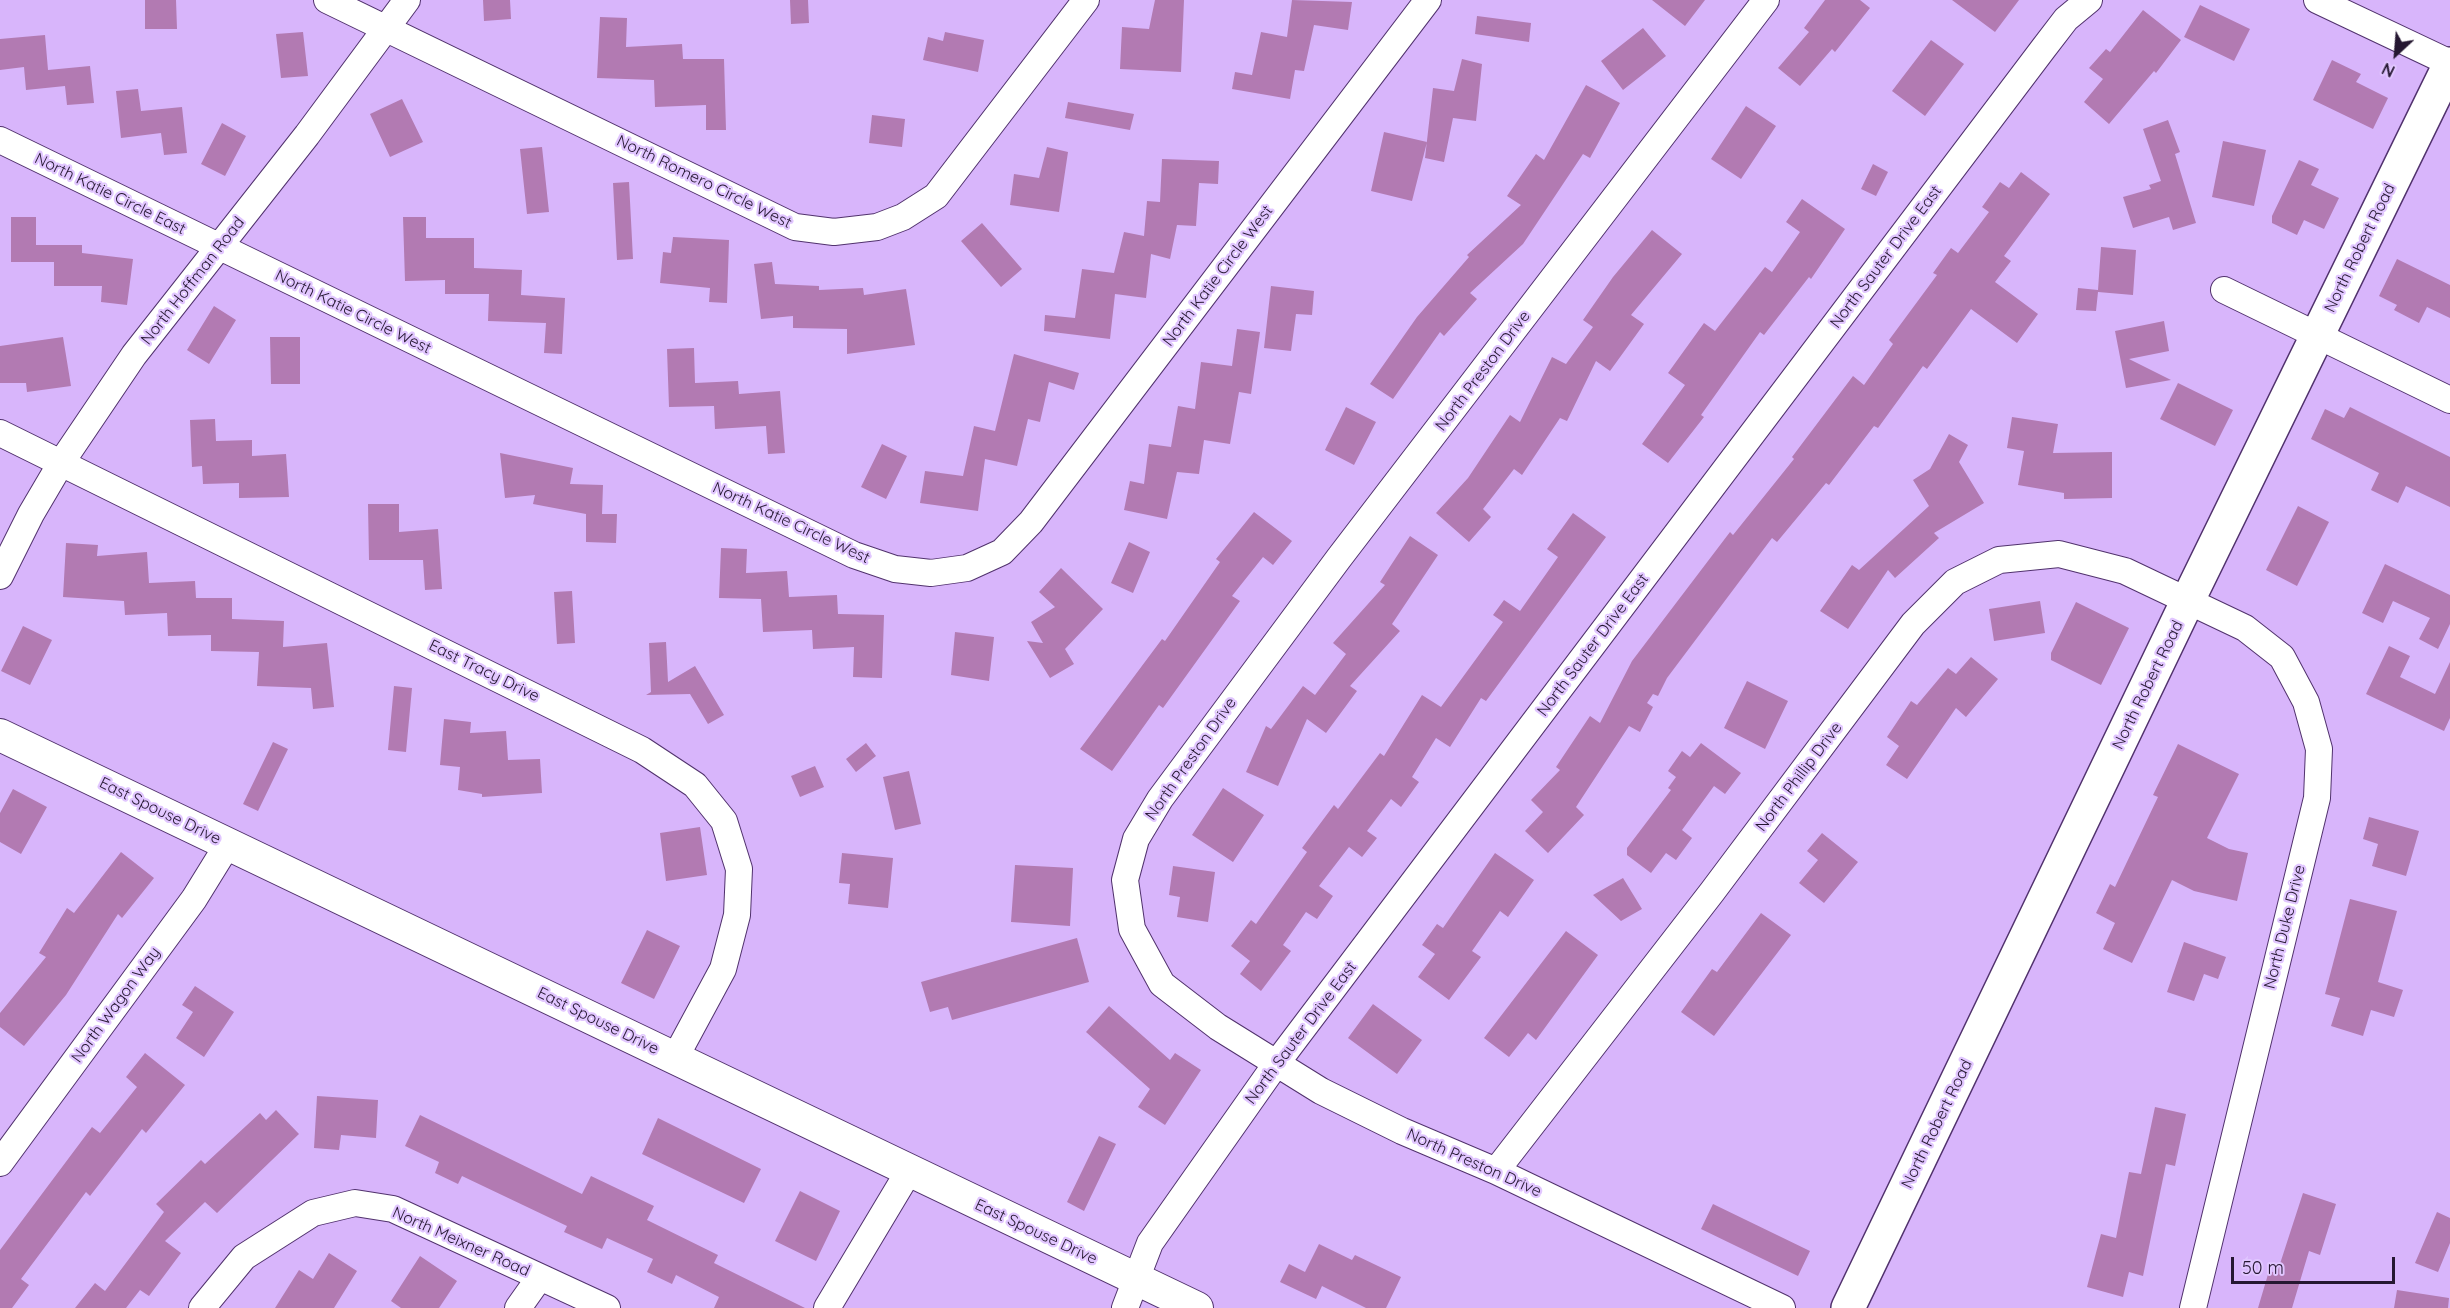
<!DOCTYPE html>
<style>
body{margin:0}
#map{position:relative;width:2450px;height:1308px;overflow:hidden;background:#d8b5fb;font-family:Quicksand,sans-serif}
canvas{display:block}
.north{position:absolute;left:2366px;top:24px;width:60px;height:60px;-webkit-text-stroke:4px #e1c6ff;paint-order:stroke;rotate:206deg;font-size:16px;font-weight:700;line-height:24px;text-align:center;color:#251731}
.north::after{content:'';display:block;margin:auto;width:21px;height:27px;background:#251731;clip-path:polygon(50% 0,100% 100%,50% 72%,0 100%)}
.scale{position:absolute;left:2231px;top:1257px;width:164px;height:27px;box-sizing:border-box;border:3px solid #251731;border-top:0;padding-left:8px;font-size:18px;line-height:21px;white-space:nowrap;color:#251731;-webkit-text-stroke:4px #e1c6ff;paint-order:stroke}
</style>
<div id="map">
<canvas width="2450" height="1308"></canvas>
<div class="north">N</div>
<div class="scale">50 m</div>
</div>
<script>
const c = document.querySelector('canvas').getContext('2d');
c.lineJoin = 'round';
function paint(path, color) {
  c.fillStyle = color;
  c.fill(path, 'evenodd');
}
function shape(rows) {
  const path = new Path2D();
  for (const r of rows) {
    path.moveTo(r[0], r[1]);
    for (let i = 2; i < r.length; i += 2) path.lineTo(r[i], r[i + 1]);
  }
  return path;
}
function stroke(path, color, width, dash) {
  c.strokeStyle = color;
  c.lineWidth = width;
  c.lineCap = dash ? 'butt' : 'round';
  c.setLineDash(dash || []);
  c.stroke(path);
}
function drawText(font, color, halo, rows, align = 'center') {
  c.font = font + ' Quicksand,sans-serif';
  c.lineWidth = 4.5;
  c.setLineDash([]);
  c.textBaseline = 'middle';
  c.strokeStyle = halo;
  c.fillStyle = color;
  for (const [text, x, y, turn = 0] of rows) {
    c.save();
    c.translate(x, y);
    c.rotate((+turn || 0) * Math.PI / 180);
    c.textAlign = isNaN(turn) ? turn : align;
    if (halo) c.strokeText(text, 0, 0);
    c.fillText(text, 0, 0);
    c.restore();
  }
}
paint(shape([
 [145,0,176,0,177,29,145,29],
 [483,0,510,0,511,19,484,21],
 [790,0,808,0,809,23,791,24],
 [1155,0,1184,0,1181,72,1120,69,1122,27,1149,29],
 [1292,0,1352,2,1348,30,1314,25,1304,71,1295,70,1290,99,1232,89,1235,72,1252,75,1261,32,1287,37],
 [1652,0,1705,0,1685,26],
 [1825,0,1860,0,1870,8,1835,52,1832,49,1800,86,1778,68,1809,32,1804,28],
 [1952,0,2019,0,1995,32],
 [2200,5,2250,29,2234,61,2184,37],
 [2143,10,2181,40,2156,73,2154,71,2109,124,2084,102,2103,79,2089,68,2106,49,2110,52],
 [1477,16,1531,23,1529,42,1475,34],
 [600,17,627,18,626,47,682,44,683,59,724,59,726,130,706,130,706,105,655,107,654,80,597,78],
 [1643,28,1666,56,1623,90,1601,61],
 [303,32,308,76,281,78,276,34],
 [945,32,984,40,978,72,923,60,928,37,943,41],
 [45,35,48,70,90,66,94,103,67,105,65,86,26,90,24,67,0,70,0,39],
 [1931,40,1964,64,1925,116,1892,91],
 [1462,59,1482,64,1476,121,1453,118,1444,162,1425,158,1433,88,1454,91],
 [2332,60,2361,74,2356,82,2388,98,2373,129,2313,100],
 [1586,85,1620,103,1590,158,1583,154,1523,244,1470,293,1477,299,1444,336,1440,332,1393,399,1370,384,1417,317,1469,257,1467,255,1521,205,1507,196,1536,154,1544,160],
 [138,89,141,111,182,107,187,153,164,155,161,133,121,138,116,91],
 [402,99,423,142,390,157,370,114],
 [1068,102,1134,114,1130,130,1065,118],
 [1746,106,1776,126,1741,179,1711,159],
 [872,115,905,119,902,147,869,143],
 [2168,120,2180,152,2175,154,2196,223,2173,230,2169,217,2133,228,2123,197,2151,189,2149,185,2161,181,2143,129],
 [222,123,246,136,225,176,201,164],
 [1384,132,1427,142,1412,201,1371,191],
 [2223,141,2266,150,2254,206,2212,197],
 [542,147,549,212,527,214,520,149],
 [1047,147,1068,152,1059,212,1010,205,1014,174,1039,178],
 [1162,159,1219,161,1218,184,1199,183,1196,226,1177,225,1170,259,1151,254,1146,298,1115,294,1110,339,1044,331,1045,315,1075,318,1082,269,1114,273,1124,232,1144,236,1147,201,1160,202],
 [2299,160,2319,169,2311,185,2339,198,2324,229,2304,220,2297,235,2272,223,2272,216],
 [1873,164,1888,172,1876,196,1861,189],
 [2021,172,2050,194,2004,256,2011,261,1995,282,2038,314,2017,343,1971,309,1927,369,1923,366,1878,428,1874,426,1829,485,1826,483,1777,542,1772,538,1667,678,1658,696,1653,694,1647,703,1653,707,1640,732,1629,726,1576,807,1584,815,1548,853,1525,831,1543,812,1531,800,1560,770,1556,767,1590,716,1600,723,1632,661,1730,532,1733,535,1794,459,1792,457,1853,376,1864,385,1893,344,1889,340,1937,275,1933,273,1951,248,1958,253,1989,212,1982,207,2000,182,2009,188],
 [629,182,633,259,617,260,613,183],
 [1802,199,1845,229,1811,279,1809,277,1764,335,1760,332,1701,415,1704,417,1668,463,1642,444,1685,385,1668,373,1704,323,1715,331,1765,267,1772,272,1800,232,1786,222],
 [11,217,36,217,36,245,82,245,82,253,133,259,127,305,101,302,102,286,54,286,54,262,11,262],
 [403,217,426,217,426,238,474,238,474,268,522,270,521,295,565,298,562,354,544,353,546,323,488,321,489,294,445,294,445,280,405,281],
 [982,223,1022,269,1001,287,961,241],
 [1652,230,1682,254,1631,315,1644,324,1610,371,1596,361,1567,421,1560,418,1522,475,1514,469,1483,509,1491,517,1469,542,1436,513,1468,478,1510,415,1520,422,1552,357,1566,364,1593,327,1583,320,1613,277],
 [673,237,729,240,727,303,709,302,710,288,660,283,663,252,671,253],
 [2101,247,2136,250,2133,295,2098,292,2096,311,2076,310,2078,288,2098,290],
 [2397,259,2450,285,2450,318,2427,307,2419,323,2394,310,2397,305,2379,296],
 [772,262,775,284,819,286,819,290,863,288,864,295,906,289,915,345,847,354,847,329,793,328,793,316,761,319,754,264],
 [1271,286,1314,291,1312,315,1296,314,1291,351,1264,348],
 [214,306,236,320,209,364,187,350],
 [2164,321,2169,351,2129,359,2171,380,2126,388,2115,331],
 [1237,329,1260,332,1251,394,1239,392,1230,444,1204,440,1199,474,1177,472,1167,519,1124,510,1130,481,1144,484,1149,444,1171,447,1178,406,1195,409,1201,362,1232,366],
 [63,337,71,386,27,392,26,383,0,383,0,346],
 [270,337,300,337,300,384,271,384],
 [694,348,695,383,738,381,739,394,780,391,785,453,768,454,766,426,715,429,714,406,669,407,667,349],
 [1014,354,1079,373,1074,390,1049,382,1040,422,1028,419,1017,466,985,459,978,511,920,503,925,471,963,476,974,426,995,431],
 [2178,383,2233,410,2215,446,2160,419],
 [1346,407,1376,422,1354,465,1325,450],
 [2350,407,2450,457,2450,507,2406,486,2398,503,2371,490,2379,473,2311,439,2325,409,2344,418],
 [2012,417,2058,424,2053,453,2112,452,2112,498,2064,499,2064,493,2018,485,2024,451,2007,448],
 [215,419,216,441,252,440,252,456,286,454,289,497,239,498,239,483,203,484,202,466,192,467,190,420],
 [1949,434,1968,445,1959,462,1984,503,1934,533,1939,538,1895,578,1888,570,1848,629,1820,611,1852,565,1859,570,1929,506,1913,480,1930,469],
 [882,444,907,456,886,499,861,487],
 [500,453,573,468,570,484,603,485,602,514,617,514,616,543,586,542,586,514,533,504,535,495,505,498],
 [368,504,399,504,399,532,438,529,442,589,425,590,423,560,369,560],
 [2298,506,2329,522,2297,586,2266,570],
 [1254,512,1292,541,1273,565,1263,557,1232,596,1240,601,1163,708,1159,705,1112,771,1080,749,1162,639,1165,641,1220,562,1216,559],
 [1573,513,1606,537,1486,701,1481,698,1450,747,1436,738,1412,777,1419,782,1401,807,1391,799,1367,831,1377,838,1362,857,1349,847,1319,886,1333,896,1317,919,1306,912,1283,945,1291,951,1261,991,1240,974,1250,961,1231,946,1251,920,1256,924,1307,852,1302,848,1334,805,1338,809,1380,753,1384,756,1422,695,1441,707,1503,622,1493,615,1504,600,1520,611,1558,557,1547,549],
 [1410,536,1438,555,1392,624,1400,631,1350,686,1357,691,1326,733,1307,719,1278,786,1246,772,1266,726,1271,729,1303,686,1315,695,1346,654,1333,643,1385,585,1380,582],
 [1129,542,1150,552,1133,593,1111,583],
 [66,543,98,545,97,556,147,552,149,583,195,581,196,598,232,598,232,619,284,621,283,647,327,643,334,707,313,709,311,688,257,686,259,652,211,651,211,635,168,636,167,613,125,615,124,601,63,597],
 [721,548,747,549,746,573,787,571,789,597,837,595,838,614,884,615,882,678,853,677,854,647,813,649,812,630,763,632,761,599,719,598],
 [2385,564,2450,595,2450,624,2438,649,2419,639,2430,618,2393,601,2383,623,2362,613],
 [1061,568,1103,609,1065,649,1074,664,1050,678,1027,641,1043,643,1031,622,1055,607,1039,592],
 [572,591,575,643,557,644,554,592],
 [2040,601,2045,633,1994,641,1989,609],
 [2076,602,2129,628,2101,685,2051,660,2051,653],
 [23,626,52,640,30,685,1,671],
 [955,632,994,637,989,681,951,675],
 [666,642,668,682,695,666,724,715,708,724,690,694,646,695,651,692,649,643],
 [2389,646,2410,656,2400,677,2435,694,2450,662,2450,718,2444,731,2366,694],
 [1971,657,1998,679,1966,717,1956,708,1907,779,1886,765,1899,746,1887,737,1911,701,1917,705,1948,668,1956,674],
 [1747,681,1788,701,1765,749,1724,728],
 [394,686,412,688,406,752,388,750],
 [444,719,471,722,470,733,506,731,508,760,540,759,542,793,482,797,482,794,458,790,460,767,440,765],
 [273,742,288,749,258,811,243,804],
 [866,743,876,756,856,772,846,759],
 [1701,743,1741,773,1725,794,1714,786,1682,830,1692,838,1676,860,1666,853,1651,873,1627,855,1627,848,1671,790,1668,788,1676,777,1668,771,1682,751,1690,757],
 [2178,744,2239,774,2207,838,2229,849,2248,853,2237,901,2194,891,2172,880,2132,963,2103,949,2115,923,2096,913,2110,884,2115,887,2158,797,2153,795],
 [815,766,824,787,800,797,791,776],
 [909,771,921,824,895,830,883,777],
 [1223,788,1264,815,1233,862,1192,835],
 [13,789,47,807,21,854,0,842,0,813],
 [2369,817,2419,831,2406,876,2372,866,2378,844,2363,839],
 [700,827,707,875,666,881,660,833],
 [1822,833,1858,862,1824,903,1799,883,1818,860,1807,851],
 [121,852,154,878,122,918,118,914,66,995,24,1046,0,1027,0,1013,46,957,39,953,67,908,74,913],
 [842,853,893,858,888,908,848,904,850,884,839,883],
 [1495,853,1534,880,1508,917,1500,911,1472,951,1481,957,1449,1000,1418,977,1435,954,1422,945,1437,924,1443,928],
 [1015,865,1073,868,1070,926,1011,922],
 [1173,866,1215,872,1208,922,1177,917,1180,897,1169,895],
 [1623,878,1642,909,1621,921,1593,895],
 [2350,899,2397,911,2378,982,2403,990,2394,1017,2371,1010,2363,1036,2331,1026,2340,998,2325,994],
 [1761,913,1791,935,1714,1036,1681,1012,1712,969,1717,972],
 [647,930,680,946,654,999,621,983],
 [1566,931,1598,955,1536,1040,1528,1033,1509,1057,1484,1038],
 [1077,938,1089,982,952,1020,948,1007,930,1012,921,982],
 [2184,942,2226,957,2218,979,2204,974,2194,1001,2167,992],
 [195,986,234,1012,204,1057,176,1038,193,1012,182,1005],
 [1373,1004,1422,1040,1397,1074,1348,1038],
 [1109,1006,1170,1060,1175,1053,1201,1070,1165,1125,1138,1107,1150,1089,1086,1032],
 [145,1053,185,1085,146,1133,142,1129,90,1196,86,1192,21,1279,29,1285,12,1308,0,1308,0,1250,92,1127,100,1133,137,1087,126,1077],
 [317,1096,378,1100,376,1138,341,1135,339,1150,314,1148],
 [2155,1107,2186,1114,2175,1166,2166,1164,2143,1276,2129,1272,2123,1297,2087,1287,2101,1234,2116,1238,2129,1172,2141,1174],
 [276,1110,299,1134,217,1213,205,1202,165,1241,181,1253,149,1296,140,1290,126,1308,75,1308,95,1283,105,1291,164,1212,156,1204,201,1160,205,1164,260,1113,266,1120],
 [420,1115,582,1194,591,1176,654,1206,647,1220,718,1255,714,1263,805,1308,714,1308,719,1297,676,1275,672,1284,647,1272,653,1259,607,1238,602,1249,564,1232,567,1226,462,1176,458,1184,435,1173,439,1162,405,1146],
 [658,1118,761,1169,744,1203,642,1154],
 [1099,1136,1116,1144,1084,1211,1067,1202],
 [800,1191,840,1211,816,1261,775,1241],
 [2303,1193,2336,1204,2320,1255,2309,1251,2292,1308,2258,1308,2269,1271,2277,1273],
 [1713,1204,1810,1251,1798,1276,1701,1229],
 [2437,1212,2450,1218,2450,1243,2438,1272,2415,1263],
 [1319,1244,1352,1260,1355,1255,1401,1277,1386,1308,1366,1308,1322,1286,1316,1299,1280,1282,1289,1264,1305,1272],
 [329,1253,357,1271,334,1308,275,1308,299,1270,313,1279],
 [420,1256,457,1281,439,1308,401,1308,391,1301],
 [2397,1290,2449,1298,2448,1308,2394,1308]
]), '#b27ab2');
const minor = shape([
 [327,0,795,227,834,232,877,227,903,217,936,196,1086,0],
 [1766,0,1339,558,1160,799,1136,839,1125,880,1132,929,1162,984,1218,1027,1321,1091,1402,1131,1496,1171,1782,1308],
 [2317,0,2450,63],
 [0,140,854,555,895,569,931,573,967,568,1002,552,1031,522,1428,0],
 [2224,290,2450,400],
 [0,433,642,750,695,785,724,821,739,869,737,915,723,969,675,1058],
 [0,576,31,514,61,463,134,355,307,135,407,0],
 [0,1163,194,899,228,844],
 [1496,1171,1712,892,1913,624,1955,582,1999,560,2059,554,2125,571,2245,628,2282,657,2306,702,2319,749,2317,798,2193,1308],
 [202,1308,244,1257,313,1213,355,1203,393,1209,607,1308],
 [518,1308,540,1277],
 [827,1308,909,1171],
 [1125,1308,1150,1243,1276,1064,2043,49,2066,19,2089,0]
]);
const tertiary = shape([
 [0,735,1197,1308]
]);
const secondary = shape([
 [1848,1308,2188,600,2450,64]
]);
stroke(minor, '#51326d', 28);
stroke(tertiary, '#51326d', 34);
stroke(secondary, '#51326d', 36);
stroke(minor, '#fff', 26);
stroke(tertiary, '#fff', 32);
stroke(secondary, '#fff', 33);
drawText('16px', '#251731', '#e1c6ff', [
 ["North Romero Circle West",704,182,26],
 ["North Katie Circle East",110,194,26],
 ["North Robert Road",2360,248,-64],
 ["North Sauter Drive East",1886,257,-53],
 ["North Katie Circle West",1218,276,-53],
 ["North Hoffman Road",193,281,-52],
 ["North Katie Circle West",353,312,26],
 ["North Preston Drive",1483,371,-53],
 ["North Katie Circle West",791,523,25],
 ["North Sauter Drive East",1593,645,-53],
 ["East Tracy Drive",484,671,26],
 ["North Robert Road",2148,685,-64],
 ["North Preston Drive",1191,759,-55],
 ["North Phillip Drive",1799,777,-53],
 ["East Spouse Drive",160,811,26],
 ["North Duke Drive",2285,927,-76],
 ["North Wagon Way",116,1005,-54],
 ["East Spouse Drive",598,1021,26],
 ["North Sauter Drive East",1301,1033,-53],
 ["North Robert Road",1937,1124,-64],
 ["North Preston Drive",1474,1163,24],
 ["East Spouse Drive",1036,1232,25],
 ["North Meixner Road",461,1242,24]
]);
</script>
